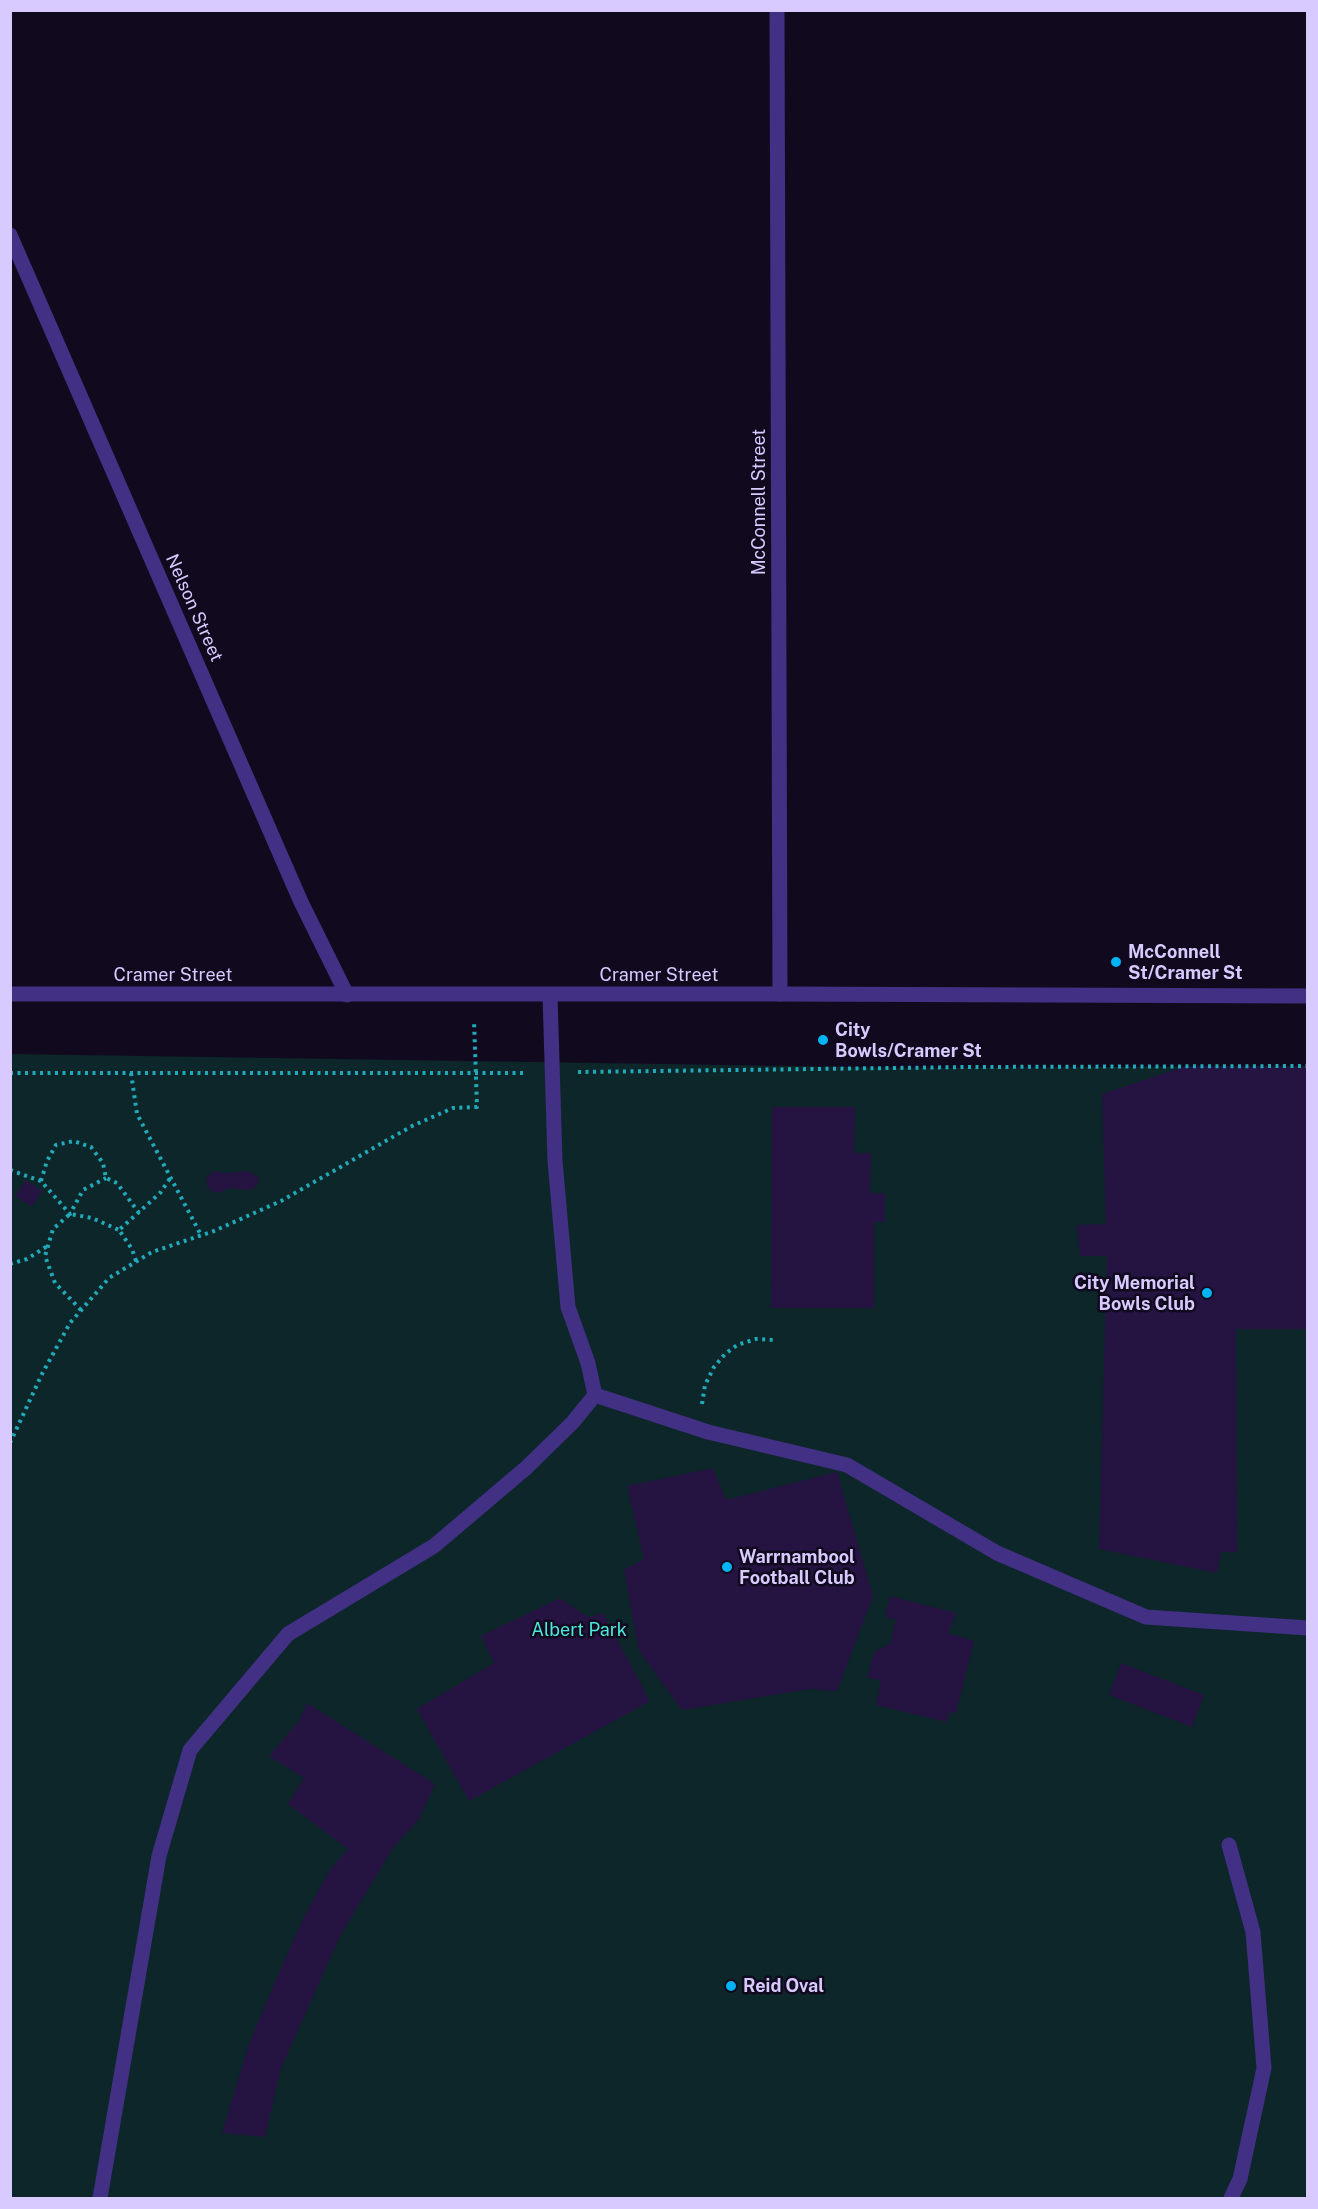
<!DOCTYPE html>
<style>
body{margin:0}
#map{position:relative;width:1318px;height:2209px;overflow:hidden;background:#110a1f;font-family:"Public Sans",sans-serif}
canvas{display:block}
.frame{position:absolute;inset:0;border:12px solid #d8c9ff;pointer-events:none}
</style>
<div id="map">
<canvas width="1318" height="2209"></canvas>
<div class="frame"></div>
</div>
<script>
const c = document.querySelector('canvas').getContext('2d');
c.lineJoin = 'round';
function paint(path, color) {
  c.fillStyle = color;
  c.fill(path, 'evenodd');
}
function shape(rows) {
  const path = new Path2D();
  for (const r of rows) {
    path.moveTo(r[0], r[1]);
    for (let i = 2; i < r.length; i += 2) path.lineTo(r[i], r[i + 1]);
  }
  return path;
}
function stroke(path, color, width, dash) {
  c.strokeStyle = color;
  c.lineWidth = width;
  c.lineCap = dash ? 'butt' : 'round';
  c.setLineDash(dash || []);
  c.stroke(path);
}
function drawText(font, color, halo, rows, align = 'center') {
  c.font = font + ' "Public Sans",sans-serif';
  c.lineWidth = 5;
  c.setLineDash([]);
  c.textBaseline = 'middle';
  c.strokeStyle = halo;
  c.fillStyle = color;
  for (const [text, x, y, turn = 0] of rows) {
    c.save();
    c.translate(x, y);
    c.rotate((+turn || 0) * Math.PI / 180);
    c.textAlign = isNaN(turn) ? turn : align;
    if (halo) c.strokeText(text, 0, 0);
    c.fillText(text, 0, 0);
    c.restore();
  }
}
paint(shape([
 [11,1054,922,1068,1307,1066,1307,2198,11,2198]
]), '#0d262a');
paint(shape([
 [1186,1066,1308,1067,1308,1329,1236,1329,1237,1552,1221,1552,1217,1573,1099,1549,1107,1256,1080,1256,1077,1225,1106,1224,1102,1094],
 [772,1107,855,1107,854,1153,871,1153,870,1193,885,1193,885,1222,874,1222,874,1308,771,1308],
 [214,1171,225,1173,249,1171,259,1178,257,1185,251,1190,229,1188,220,1193,211,1191,206,1184,207,1177],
 [26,1180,42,1191,32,1207,15,1196],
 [713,1468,726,1500,837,1472,873,1596,837,1691,809,1689,682,1710,639,1651,624,1570,644,1559,627,1486],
 [890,1596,956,1613,948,1633,974,1641,956,1713,950,1712,947,1722,876,1705,881,1680,867,1678,873,1656,877,1650,890,1644,896,1620,885,1617],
 [560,1598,588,1617,603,1613,650,1701,469,1801,417,1709,494,1663,481,1636],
 [1121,1663,1204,1695,1192,1727,1109,1695],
 [307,1703,435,1784,419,1819,393,1848,340,1936,281,2068,265,2137,222,2133,249,2044,277,1977,304,1917,329,1871,348,1849,288,1804,304,1778,269,1756,299,1721]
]), '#251442');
stroke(shape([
 [578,1072,970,1067,1308,1066],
 [10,1073,526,1073],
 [131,1073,137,1114,201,1235],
 [10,1170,41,1181,70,1214,83,1190,106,1178],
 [41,1181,47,1161,56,1145,74,1141,91,1147,103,1163,106,1178,117,1183,139,1213],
 [136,1261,132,1249,119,1230,160,1193,171,1177],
 [10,1264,27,1259,49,1245],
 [81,1310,55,1283,45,1256,53,1229,70,1214,92,1218,119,1230],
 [702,1404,705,1385,714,1367,725,1354,737,1345,756,1339,775,1340],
 [10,1443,42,1374,70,1323,109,1278,152,1252,214,1231,281,1201,412,1126,453,1108,477,1107,474,1020]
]), '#21aaba', 4, [3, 4.5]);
stroke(shape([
 [595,1395,708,1432,847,1465,997,1553,1146,1617,1308,1628],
 [1229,1845,1253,1932,1264,2068,1240,2179,1231,2198],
 [100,2198,159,1856,190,1750,288,1634,434,1546,526,1468,573,1422,595,1395,588,1363,568,1307,555,1161,550,995]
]), '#413083', 15);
stroke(shape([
 [777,10,780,994],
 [10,235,301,902,347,995]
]), '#413083', 15);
stroke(shape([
 [10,994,780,994,1308,996]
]), '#413083', 15);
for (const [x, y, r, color] of [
 [1116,962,6,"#00b3f4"],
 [823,1040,6,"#00b3f4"],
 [1207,1293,6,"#00b3f4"],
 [727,1567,6,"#00b3f4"],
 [731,1986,6,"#00b3f4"]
]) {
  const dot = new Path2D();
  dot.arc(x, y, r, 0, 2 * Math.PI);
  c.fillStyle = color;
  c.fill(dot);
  stroke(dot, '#110a1f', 2);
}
drawText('18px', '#d8c9ff', '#110a1f', [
 ["McConnell Street",759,502,-90],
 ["Nelson Street",194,608,66],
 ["Cramer Street",173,975],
 ["Cramer Street",659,975]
]);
drawText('bold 18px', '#d8c9ff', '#110a1f', [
 ["McConnell",1128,952],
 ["St/Cramer St",1128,973],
 ["City",835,1030],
 ["Bowls/Cramer St",835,1051],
 ["City Memorial",1195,1283,"right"],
 ["Bowls Club",1195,1304,"right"],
 ["Warrnambool",739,1557],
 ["Football Club",739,1578],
 ["Reid Oval",743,1986]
], 'left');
drawText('18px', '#4aeadc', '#110a1f', [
 ["Albert Park",579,1630]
]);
</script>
